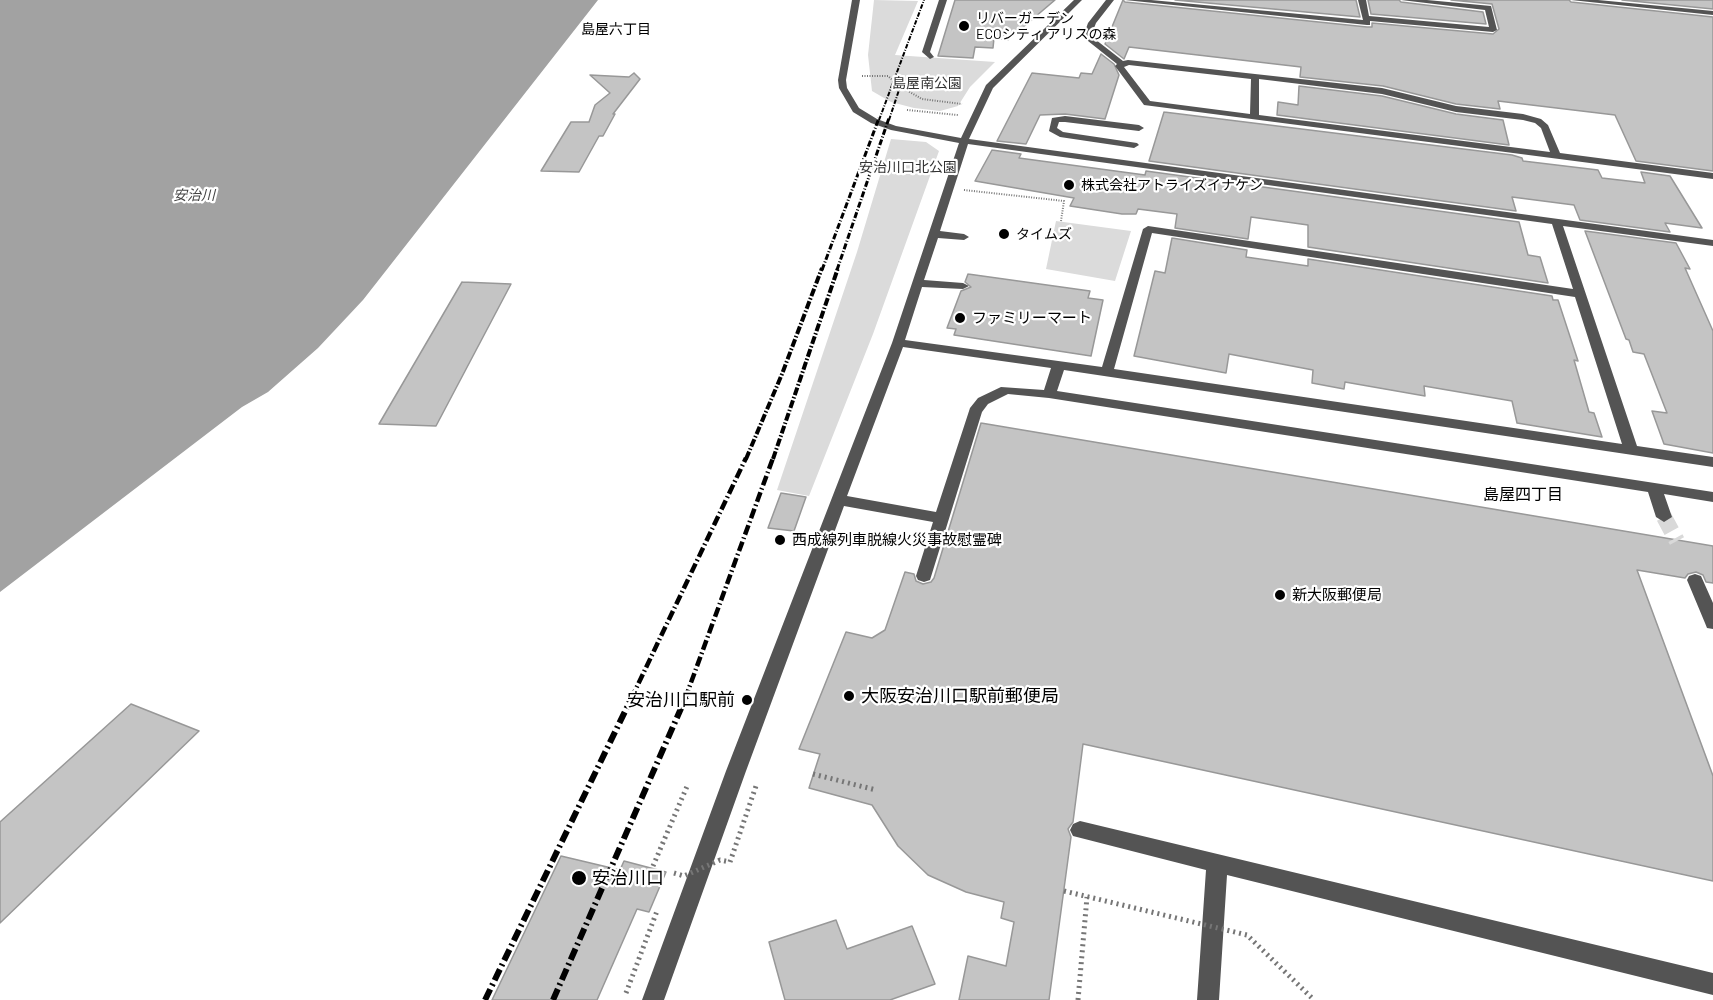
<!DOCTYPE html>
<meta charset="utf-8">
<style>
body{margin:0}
canvas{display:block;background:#fff}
</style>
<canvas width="1713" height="1000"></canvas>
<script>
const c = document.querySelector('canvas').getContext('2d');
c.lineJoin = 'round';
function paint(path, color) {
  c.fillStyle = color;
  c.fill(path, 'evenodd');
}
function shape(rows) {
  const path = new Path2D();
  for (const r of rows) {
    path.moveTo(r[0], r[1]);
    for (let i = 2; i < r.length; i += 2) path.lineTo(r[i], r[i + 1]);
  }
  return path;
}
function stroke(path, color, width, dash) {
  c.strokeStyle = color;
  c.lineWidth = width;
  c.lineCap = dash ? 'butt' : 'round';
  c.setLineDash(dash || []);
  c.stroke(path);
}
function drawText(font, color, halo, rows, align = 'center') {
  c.font = font + ' Barlow,"Noto Sans JP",sans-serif';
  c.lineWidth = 4.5;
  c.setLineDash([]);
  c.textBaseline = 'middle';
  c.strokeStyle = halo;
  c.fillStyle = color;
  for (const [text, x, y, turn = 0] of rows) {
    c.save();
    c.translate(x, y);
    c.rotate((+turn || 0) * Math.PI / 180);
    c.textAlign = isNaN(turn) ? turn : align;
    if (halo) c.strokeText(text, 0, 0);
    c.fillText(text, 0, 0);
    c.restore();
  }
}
paint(shape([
 [874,0,918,1,895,55,995,62,970,87,958,106,940,111,914,108,891,102,872,91,868,55],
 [891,139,926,142,939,151,873,334,809,496,777,490,857,252],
 [1056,221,1131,231,1115,281,1046,269]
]), '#dbdbdb');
paint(shape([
 [0,0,598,0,363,300,318,348,268,392,242,407,0,592]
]), '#a2a2a2');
const building = shape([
 [955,0,1055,0,1008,40,994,38,993,48,975,47,973,58,938,56,955,0],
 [1123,0,1125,2,1367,27,1372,27,1372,23,1493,34,1499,29,1492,4,1451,0,1569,0,1571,2,1713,17,1713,171,1636,161,1615,115,1498,101,1500,109,1456,104,1383,86,1300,77,1301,67,1129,47,1124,59,1105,44,1123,0],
 [1175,0,1356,0,1360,17,1175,0],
 [1368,0,1399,0,1401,2,1483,12,1486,24,1371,14,1368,0],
 [1622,0,1713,0,1713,9,1622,0],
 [1101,54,1114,64,1119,75,1105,119,1065,114,1040,115,1026,144,997,141,1032,73,1079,78,1081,73,1092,74,1101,54],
 [634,73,640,79,613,114,615,114,603,136,599,136,579,172,541,171,571,122,589,122,595,105,610,93,590,75,629,77,634,73],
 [1299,86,1382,96,1456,114,1503,120,1509,145,1277,115,1278,102,1298,105,1299,86],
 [1164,112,1512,155,1522,158,1523,161,1598,170,1602,178,1645,183,1641,172,1670,176,1702,228,1665,223,1670,232,1580,220,1574,205,1512,197,1516,211,1149,161,1164,112],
 [992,150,1021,154,1019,158,1145,175,1146,171,1519,222,1528,255,1540,257,1548,283,1308,247,1308,225,1251,217,1248,239,1175,228,1177,214,1138,209,1136,214,1122,214,1070,206,1074,198,975,181,992,150],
 [1585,231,1676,243,1690,269,1685,268,1713,331,1713,453,1664,444,1652,411,1667,413,1644,354,1633,352,1629,340,1626,339,1585,231],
 [1172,238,1247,250,1246,257,1308,266,1308,259,1552,296,1553,300,1558,300,1578,361,1574,360,1589,412,1594,413,1602,437,1517,423,1512,401,1424,386,1425,396,1345,382,1344,389,1312,383,1313,370,1229,354,1226,373,1134,356,1155,271,1165,273,1172,238],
 [968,274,1090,291,1088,298,1103,300,1091,356,954,335,956,329,947,328,961,291,971,287,965,282,968,274],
 [462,282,511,284,436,426,379,424,462,282],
 [981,423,1713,546,1713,583,1706,582,1703,575,1696,572,1688,574,1685,578,1637,570,1713,776,1713,881,1083,744,1073,822,1068,829,1071,837,1049,1000,959,1000,968,956,1006,966,1014,922,1001,918,1004,902,966,892,928,875,898,846,872,805,809,788,820,754,799,749,846,632,872,638,885,630,905,572,914,574,916,581,923,584,931,582,934,578,981,423],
 [781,493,806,497,794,531,768,528,781,493],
 [131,704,199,731,0,923,0,822,131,704],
 [561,856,620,870,624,861,666,872,649,912,637,909,597,1000,492,1000,561,856],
 [836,920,847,949,912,926,935,984,890,1000,785,1000,769,942,836,920]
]);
paint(building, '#c4c4c4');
stroke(building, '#989898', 1.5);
stroke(shape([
 [1664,517,1677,541]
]), '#d9d9d9', 16, [16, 8]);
stroke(shape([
 [862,76,888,76,899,86,922,99,962,104],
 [907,110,958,115],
 [964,190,1064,201,1061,221]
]), '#767676', 2, [1, 1.5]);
stroke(shape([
 [813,774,876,790],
 [730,862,756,786],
 [653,866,688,784],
 [626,993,657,911],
 [1078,1000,1087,897]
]), '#767676', 5, [2, 4]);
paint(shape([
 [852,0,860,0,846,80,847,88,859,108,877,119,896,126,961,138,986,85,1074,0,1082,0,993,88,969,139,1713,240,1713,246,1563,226,1637,446,1713,457,1713,467,1064,370,1057,391,1713,492,1713,502,1664,494,1672,517,1664,522,1656,517,1648,492,1049,398,1008,394,988,404,982,412,930,580,924,582,918,580,916,576,933,522,844,506,746,771,664,1000,642,1000,726,771,892,343,959,143,891,130,871,123,853,112,839,88,838,80,852,0],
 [968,144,1552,224,1573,289,1148,226,1143,229,1102,367,905,340,922,287,963,289,969,286,963,283,924,280,938,238,964,240,969,237,964,234,940,231,968,144],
 [1152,233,1575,297,1622,444,1114,369,1152,233],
 [903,347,1051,368,1044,390,1001,387,978,398,970,408,936,512,847,496,903,347],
 [939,0,947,0,930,52,934,57,930,59,922,52,939,0],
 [1106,0,1114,0,1096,23,1091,36,1123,61,1128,60,1382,88,1456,106,1523,114,1541,119,1548,125,1560,153,1713,173,1713,179,1144,105,1115,66,1117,64,1083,37,1088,23,1106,0],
 [1129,65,1251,79,1250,114,1150,101,1124,67,1129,65],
 [1259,79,1382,94,1456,112,1523,120,1535,123,1541,128,1550,152,1259,115,1259,79],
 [1125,0,1151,0,1363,20,1358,0,1366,0,1369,16,1489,27,1485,10,1401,0,1427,0,1491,6,1497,30,1493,32,1370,21,1370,25,1367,25,1125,0],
 [1571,0,1598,0,1713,11,1713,15,1571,0],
 [1065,116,1139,125,1144,128,1139,131,1065,122,1059,122,1057,128,1063,132,1137,143,1139,145,1134,148,1060,137,1049,131,1052,118,1065,116],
 [1695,574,1701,576,1713,603,1713,629,1707,628,1705,623,1687,580,1689,576,1695,574],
 [1080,821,1713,973,1713,995,1227,875,1219,1000,1197,1000,1206,870,1073,836,1070,830,1073,824,1080,821]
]), '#545454');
stroke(shape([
 [879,120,924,0],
 [889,120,902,81]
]), '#000', 2, [4.5, 1.5, 1, 1.5]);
stroke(shape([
 [822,270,879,118],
 [837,270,889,118]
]), '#000', 3, [6, 2, 1, 2]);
stroke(shape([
 [746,459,782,374,822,268],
 [773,459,838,268]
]), '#000', 4, [8, 2, 1.5, 2]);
stroke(shape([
 [631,699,746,458],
 [685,699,773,458]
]), '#000', 4.5, [10, 3, 1.5, 3]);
stroke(shape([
 [485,1000,632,697],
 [553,1000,686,697]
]), '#000', 6, [12, 4, 2, 4]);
stroke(shape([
 [674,873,684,876,720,860,730,862],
 [1064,891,1247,935,1314,1000]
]), '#767676', 5, [2, 4]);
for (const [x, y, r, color] of [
 [964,26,6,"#000"],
 [1069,185,6,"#000"],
 [1004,234,6,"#000"],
 [960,318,6,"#000"],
 [780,540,6,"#000"],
 [1280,595,6,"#000"],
 [849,696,6,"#000"],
 [747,700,6,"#000"],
 [579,878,8,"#000"]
]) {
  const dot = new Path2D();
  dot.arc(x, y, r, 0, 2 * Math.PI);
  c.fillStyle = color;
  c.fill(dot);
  stroke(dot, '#fff', 2);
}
drawText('14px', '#000', '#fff', [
 ["リバーガーデン",976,18],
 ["ECOシティ アリスの森",976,34],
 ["株式会社アトライズイナケン",1081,185],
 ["タイムズ",1016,234]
], 'left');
drawText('14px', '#000', '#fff', [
 ["島屋六丁目",616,29]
]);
drawText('14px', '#323232', '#fff', [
 ["島屋南公園",927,83],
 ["安治川口北公園",908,167]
]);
drawText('italic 14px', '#434343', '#fff', [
 ["安治川",194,195]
]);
drawText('15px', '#000', '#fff', [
 ["ファミリーマート",972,318],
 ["西成線列車脱線火災事故慰霊碑",792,540],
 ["新大阪郵便局",1292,595]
], 'left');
drawText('16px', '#000', '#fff', [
 ["島屋四丁目",1523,495]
]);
drawText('18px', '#000', '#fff', [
 ["大阪安治川口駅前郵便局",861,696],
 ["安治川口駅前",735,700,"right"],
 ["安治川口",592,878]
], 'left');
</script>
